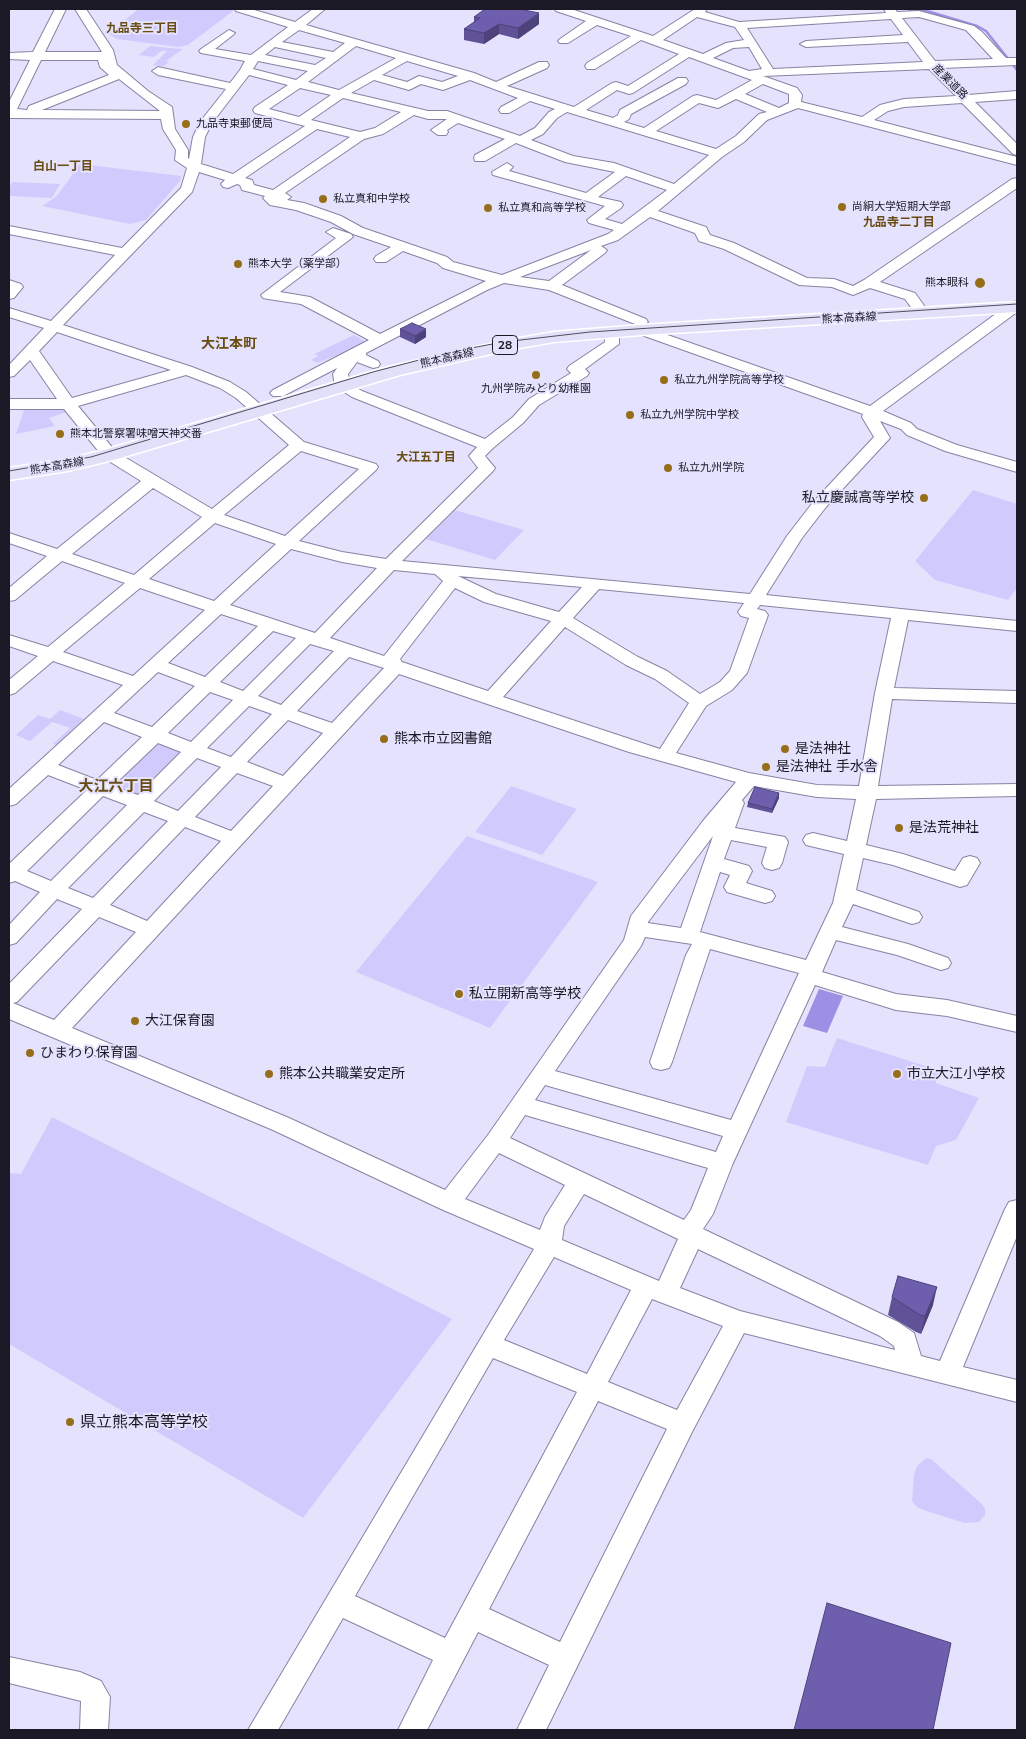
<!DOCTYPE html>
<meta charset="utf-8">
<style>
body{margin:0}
#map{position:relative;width:1026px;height:1739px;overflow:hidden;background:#e5e2fe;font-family:Mulish,sans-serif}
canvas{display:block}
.frame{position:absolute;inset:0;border:10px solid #1a1925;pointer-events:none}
</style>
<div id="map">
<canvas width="1026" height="1739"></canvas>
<div class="frame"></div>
</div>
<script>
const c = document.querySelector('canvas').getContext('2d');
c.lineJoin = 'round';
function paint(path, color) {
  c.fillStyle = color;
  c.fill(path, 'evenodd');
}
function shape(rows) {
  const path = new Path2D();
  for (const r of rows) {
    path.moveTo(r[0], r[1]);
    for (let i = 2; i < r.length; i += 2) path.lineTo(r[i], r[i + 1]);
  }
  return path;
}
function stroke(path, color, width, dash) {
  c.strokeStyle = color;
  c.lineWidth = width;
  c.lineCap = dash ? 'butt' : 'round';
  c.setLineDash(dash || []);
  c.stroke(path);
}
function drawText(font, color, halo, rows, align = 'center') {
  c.font = font + ' Mulish,"Noto Sans JP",sans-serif';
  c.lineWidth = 4;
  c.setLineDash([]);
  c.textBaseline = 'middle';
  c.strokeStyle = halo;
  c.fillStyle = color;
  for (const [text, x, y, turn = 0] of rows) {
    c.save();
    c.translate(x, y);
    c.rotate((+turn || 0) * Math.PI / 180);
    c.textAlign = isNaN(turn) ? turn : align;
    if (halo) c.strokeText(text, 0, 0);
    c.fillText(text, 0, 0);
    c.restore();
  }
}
paint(shape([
 [138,9,232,9,233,11,188,45,178,47,117,39,109,34],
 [150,46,170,48,183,49,166,61,169,62,164,66,153,65,167,51,161,51,154,57,139,55],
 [80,164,181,176,180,181,146,220,130,224,42,206,57,196],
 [12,182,60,184,52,198,9,196,9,189],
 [354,335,368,343,317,363,311,360,318,356,314,354],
 [25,407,63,408,67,412,49,418,55,426,16,434],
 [973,490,1017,504,1017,588,1008,600,935,580,915,561],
 [455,510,524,530,495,560,426,539],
 [60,710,84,719,56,745,53,744,70,728,52,722,30,741,16,735,38,715,50,719],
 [155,742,185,753,138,799,107,787],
 [511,786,577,809,542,855,475,832],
 [467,836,598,882,490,1028,356,972],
 [837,1038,938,1070,936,1083,979,1098,956,1140,936,1146,928,1165,786,1122,807,1066,825,1067],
 [52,1117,452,1319,303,1518,9,1344,9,1173,21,1174],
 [926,1458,931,1459,982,1504,985,1509,985,1515,979,1522,965,1523,926,1511,917,1507,912,1501,914,1475,917,1466]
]), '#d1cbfd');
paint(shape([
 [819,989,843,996,827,1033,803,1026]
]), '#9d90e4');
stroke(shape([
 [909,11,927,11,977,26,986,31,1017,70]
]), '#9d90e4', 2.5);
const minor = shape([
 [55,9,66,9,45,52,102,52,75,9,86,9,113,50,117,65,148,91,172,107,175,129,188,150,188,158,189,159,193,137,200,122,226,89,158,75,152,71,158,67,230,83,240,70,245,61,201,53,199,51,201,49,229,30,235,33,233,35,215,49,251,55,288,27,236,11,235,9,251,9,295,22,313,9,325,9,306,25,474,73,496,82,539,62,547,62,549,65,547,68,507,86,574,107,612,83,616,82,628,86,679,54,641,40,595,69,587,69,585,66,587,63,631,36,597,25,568,43,560,43,558,41,560,39,586,21,556,11,555,9,571,9,653,36,695,9,707,9,705,12,739,22,886,13,884,9,895,9,897,12,919,11,974,26,982,32,1006,58,1017,58,1017,65,942,68,968,95,1017,91,1017,99,975,102,1017,144,1017,155,1013,154,962,103,904,107,888,111,874,120,1017,157,1017,165,798,108,767,120,744,142,722,157,658,211,706,227,710,235,734,243,807,278,834,279,853,286,864,280,1012,179,1017,178,1017,188,880,282,915,293,930,314,928,317,918,317,905,299,870,288,853,295,832,287,799,285,724,249,699,241,695,233,650,217,618,240,601,246,607,250,605,253,562,285,646,319,648,322,642,326,870,406,1012,302,1017,301,1017,312,883,411,911,423,917,429,957,445,1017,462,1017,472,945,451,907,435,901,429,880,421,890,438,826,507,802,538,766,595,1017,621,1017,631,908,620,894,688,1017,691,1017,703,892,699,878,786,1017,784,1017,796,876,799,866,845,903,854,955,871,963,858,970,856,977,858,980,863,967,885,960,887,893,865,863,858,856,890,919,912,922,917,919,922,912,924,853,904,842,927,908,944,948,958,951,963,948,968,941,970,897,955,836,940,822,972,896,994,947,1000,1017,1016,1017,1032,947,1016,896,1010,815,985,733,1163,713,1214,703,1229,898,1322,914,1333,921,1356,940,1361,1005,1209,1009,1202,1017,1200,1017,1236,963,1367,1017,1380,1017,1402,744,1333,692,1432,546,1730,517,1730,549,1665,478,1632,427,1730,398,1730,433,1660,343,1618,278,1730,248,1730,534,1249,441,1209,273,1130,9,1019,9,984,82,909,57,899,16,943,9,945,9,925,40,892,15,881,9,883,9,864,87,790,48,775,16,804,9,806,9,789,123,685,53,661,15,693,9,695,9,680,38,656,9,646,9,635,48,647,125,583,62,561,15,600,9,601,9,588,47,556,9,543,9,533,57,549,141,481,104,458,64,409,9,409,9,399,57,399,30,360,14,376,9,377,9,365,44,328,9,317,9,308,51,321,115,255,9,234,9,226,122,248,181,188,187,168,175,160,176,150,163,129,161,119,9,118,9,102,30,60,9,59,9,53,33,52,55,9],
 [697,17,735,27,744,40,726,43,703,54,663,40,697,17],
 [919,17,966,30,993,59,935,61,902,18,919,17],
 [891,19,903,35,806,41,800,44,806,47,908,42,923,62,773,69,747,28,891,19],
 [299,30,345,43,333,52,282,42,299,30],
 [356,46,396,58,339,90,308,82,356,46],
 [275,47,326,58,315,65,265,55,275,47],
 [749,47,762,69,749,71,713,58,733,48,749,47],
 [689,57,752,80,716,100,697,95,693,96,644,128,624,122,629,119,631,114,686,84,688,81,686,78,678,78,620,110,618,115,613,118,586,110,617,90,629,94,633,93,689,57],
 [41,60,98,60,100,67,109,75,29,106,27,110,17,109,41,60],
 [258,61,308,71,296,80,253,69,258,61],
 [407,61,458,76,442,82,419,76,407,82,382,75,407,61],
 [929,69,956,96,904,99,880,105,862,117,801,102,802,95,797,88,763,76,929,69],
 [249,75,288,85,255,107,253,110,255,113,305,126,233,174,201,164,205,137,212,123,249,75],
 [119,79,160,111,42,110,119,79],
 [374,80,409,90,421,84,443,90,470,80,518,98,501,107,499,110,501,113,509,113,530,101,555,109,549,112,535,128,520,136,447,111,428,111,351,93,374,80],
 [763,84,789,94,789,103,779,108,745,94,763,84],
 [300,88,331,95,299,117,269,109,300,88],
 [343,98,401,112,375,128,360,132,311,120,343,98],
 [736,99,767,112,759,114,736,136,716,149,656,131,699,103,718,108,736,99],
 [567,112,709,155,674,184,614,163,573,156,531,140,543,134,557,118,567,112],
 [414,115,428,119,447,119,431,130,438,135,446,135,448,132,447,130,458,123,505,139,475,155,474,158,475,161,485,161,516,143,565,162,615,172,586,193,509,171,513,167,507,163,492,172,493,175,605,206,587,220,589,223,614,230,608,234,502,275,453,262,447,257,363,228,341,216,304,203,287,200,291,197,285,193,364,139,383,134,414,115],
 [317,129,350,137,273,190,254,185,252,180,245,178,317,129],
 [199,172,225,180,221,184,223,187,228,188,237,184,240,185,242,190,265,196,263,198,270,205,296,210,331,222,353,234,391,247,376,256,374,259,376,262,386,262,403,251,437,263,443,268,486,281,380,334,310,297,280,292,353,237,351,234,333,228,326,232,336,238,261,295,263,298,268,299,301,304,369,340,273,390,270,393,273,396,283,396,337,368,333,374,335,386,352,397,477,447,469,456,478,468,386,559,342,552,299,541,376,470,378,467,376,464,304,442,246,392,230,382,192,367,63,325,192,192,199,172],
 [626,176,667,190,622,224,605,219,621,208,623,205,621,202,598,197,626,176],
 [591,250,549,281,520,277,591,250],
 [504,283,549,290,640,326,634,330,636,333,863,414,862,417,874,437,814,501,787,536,750,594,402,561,493,471,495,468,485,456,493,448,523,423,539,405,587,376,589,373,585,369,619,344,619,333,617,330,607,330,605,333,605,342,569,366,567,369,571,373,529,399,513,417,485,439,362,391,350,384,348,374,357,362,373,368,378,367,380,364,378,361,366,355,366,353,487,290,504,283],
 [57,332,171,370,72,398,39,351,57,332],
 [186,375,220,388,236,398,289,445,212,509,116,452,78,406,186,375],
 [301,451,359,469,285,536,224,515,301,451],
 [153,488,202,517,134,575,72,554,153,488],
 [215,523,276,544,214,601,149,579,215,523],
 [291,549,342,562,377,568,315,633,230,605,291,549],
 [394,570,435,574,443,581,384,656,330,638,394,570],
 [458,576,582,587,559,612,496,594,458,576],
 [140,588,205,610,133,676,63,652,140,588],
 [455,588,484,602,551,621,488,691,402,662,400,659,455,588],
 [599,589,744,603,738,612,741,616,749,618,730,671,720,682,700,694,667,671,638,657,573,618,599,589],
 [760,605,891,618,875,693,859,786,817,785,749,773,676,753,706,706,732,690,747,673,768,615,765,611,757,609,760,605],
 [221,614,258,626,205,677,168,663,221,614],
 [565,627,626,665,655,679,689,703,660,749,503,697,565,627],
 [273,631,296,638,243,691,220,682,273,631],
 [310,644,334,651,281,705,258,696,310,644],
 [349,657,384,668,332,723,297,711,349,657],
 [158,672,195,686,152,727,114,713,158,672],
 [399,674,629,752,736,782,703,821,631,916,624,940,488,1135,445,1190,289,1118,72,1028,399,674],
 [210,692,233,700,191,742,168,733,210,692],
 [249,706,272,714,231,757,207,748,249,706],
 [288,720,323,733,283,776,247,762,288,720],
 [104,722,142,737,97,780,58,765,104,722],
 [158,743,181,752,138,795,113,786,158,743],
 [197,758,221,767,178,811,154,801,197,758],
 [237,773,273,786,231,831,195,817,237,773],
 [754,786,817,797,856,799,847,841,813,833,806,835,803,840,806,845,844,854,833,903,806,960,700,932,720,872,730,875,724,887,727,892,765,903,772,901,775,896,772,891,746,883,752,871,749,866,724,859,731,840,767,847,762,863,765,868,772,870,779,868,782,863,788,842,785,837,735,828,744,803,742,800,754,786],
 [103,796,127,805,51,881,27,871,103,796],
 [144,812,168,821,93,898,68,888,144,812],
 [185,827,221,841,147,921,110,905,185,827],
 [713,836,681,928,648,923,648,922,713,836],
 [99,917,136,932,54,1020,13,1003,17,1002,99,917],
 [645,937,692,944,686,955,650,1062,653,1068,661,1070,669,1068,672,1062,710,949,799,973,731,1120,555,1071,641,946,645,937],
 [545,1085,723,1136,716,1152,535,1100,545,1085],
 [525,1115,708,1168,691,1210,684,1220,510,1138,525,1115],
 [499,1153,565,1185,545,1217,540,1230,465,1199,499,1153],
 [584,1194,678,1239,659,1281,562,1240,564,1226,584,1194],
 [698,1249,880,1336,894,1346,895,1350,740,1311,680,1288,698,1249],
 [554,1257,631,1290,587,1374,504,1340,554,1257],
 [652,1299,723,1326,677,1410,608,1382,652,1299],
 [493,1358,577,1392,445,1638,355,1596,493,1358],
 [598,1401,667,1429,560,1642,489,1609,598,1401],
 [9,280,21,284,23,287,14,298,9,299,9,280],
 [9,1657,80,1672,101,1681,110,1697,108,1730,80,1730,81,1701,9,1683,9,1657]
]);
const major = shape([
 [1017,302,1017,312,641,335,554,342,508,350,400,375,117,459,68,471,9,480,9,468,68,459,104,450,388,367,508,340,554,332,641,325,1017,302]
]);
stroke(minor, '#8783a3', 2);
stroke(major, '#fff', 3);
paint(minor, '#fff');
paint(major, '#e2dff8');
stroke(shape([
 [9,471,91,457,373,372,450,352,503,342,590,332,1017,304]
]), '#504f5f', 1);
paint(shape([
 [474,17,539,24,518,39,499,34,484,44,464,40,464,29,474,22],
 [400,329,426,337,415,344,400,337],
 [779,793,779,798,772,813,747,807,748,803],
 [892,1297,933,1305,921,1334,916,1332,888,1315]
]), '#5f5296');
paint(shape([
 [539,13,539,24,518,39,518,28],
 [499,24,499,34,484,44,484,33],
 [426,329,426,337,415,344,415,336],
 [779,793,779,798,772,813,772,809],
 [937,1287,933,1305,921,1334,925,1316]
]), '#4d427a');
const building = shape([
 [485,9,519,9,539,13,518,28,499,24,484,33,464,29,480,18,474,17,485,9],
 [412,323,426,329,415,336,400,329,412,323],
 [755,787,779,793,772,809,748,803,755,787],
 [898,1276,937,1287,925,1316,920,1315,892,1297,898,1276],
 [827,1603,951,1643,933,1730,794,1730,827,1603]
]);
paint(building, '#6e5fae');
stroke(building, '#4d427a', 1);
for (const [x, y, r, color] of [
 [186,124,5,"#966d18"],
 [323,199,5,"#966d18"],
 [842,207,5,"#966d18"],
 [488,208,5,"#966d18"],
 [238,264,5,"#966d18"],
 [980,283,6,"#966d18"],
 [536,375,5,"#966d18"],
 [664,380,5,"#966d18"],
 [630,415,5,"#966d18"],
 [60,434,5,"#966d18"],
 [668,468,5,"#966d18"],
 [924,498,5,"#966d18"],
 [384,739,5,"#966d18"],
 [785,749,5,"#966d18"],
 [766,767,5,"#966d18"],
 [899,828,5,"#966d18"],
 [459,994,5,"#966d18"],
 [135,1021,5,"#966d18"],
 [30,1053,5,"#966d18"],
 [269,1074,5,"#966d18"],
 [897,1074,5,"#966d18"],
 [70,1422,5,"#966d18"]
]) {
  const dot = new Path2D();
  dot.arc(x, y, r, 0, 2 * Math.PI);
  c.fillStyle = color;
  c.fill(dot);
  stroke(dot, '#e5e2fe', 2);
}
drawText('11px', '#1a1925', '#e5e2fe', [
 ["産業道路",950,82,45],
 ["熊本高森線",849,318,-3],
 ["熊本高森線",447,358,-13],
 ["熊本高森線",57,466,-10]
]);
drawText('11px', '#1a1925', '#e5e2fe', [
 ["九品寺東郵便局",196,124],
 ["私立真和中学校",333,199],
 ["尚絅大学短期大学部",852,207],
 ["私立真和高等学校",498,208],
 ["熊本大学（薬学部）",248,264],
 ["熊本眼科",969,283,"right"],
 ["私立九州学院高等学校",674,380],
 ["九州学院みどり幼稚園",536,389,"center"],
 ["私立九州学院中学校",640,415],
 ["熊本北警察署味噌天神交番",70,434],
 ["私立九州学院",678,468]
], 'left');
drawText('bold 12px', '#684c14', '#e5e2fe', [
 ["九品寺三丁目",142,28],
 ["白山一丁目",63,166],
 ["九品寺二丁目",899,222],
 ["大江五丁目",426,457]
]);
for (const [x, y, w] of [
 [505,345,25]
]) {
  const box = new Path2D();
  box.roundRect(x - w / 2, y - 9.5, w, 19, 4);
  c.fillStyle = '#e5e2fe';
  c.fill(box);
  stroke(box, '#1a1925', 1);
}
drawText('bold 12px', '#1a1925', null, [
 ["28",505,345]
]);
drawText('bold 14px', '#684c14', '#e5e2fe', [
 ["大江本町",229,344]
]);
drawText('14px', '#1a1925', '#e5e2fe', [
 ["私立慶誠高等学校",914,498,"right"],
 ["熊本市立図書館",394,739],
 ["是法神社",795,749],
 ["是法神社 手水舎",776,767],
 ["是法荒神社",909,828],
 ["私立開新高等学校",469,994],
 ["大江保育園",145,1021],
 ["ひまわり保育園",40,1053],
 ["熊本公共職業安定所",279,1074],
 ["市立大江小学校",907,1074]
], 'left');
drawText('bold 15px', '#684c14', '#e5e2fe', [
 ["大江六丁目",116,786]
]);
drawText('16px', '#1a1925', '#e5e2fe', [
 ["県立熊本高等学校",80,1422]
], 'left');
</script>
